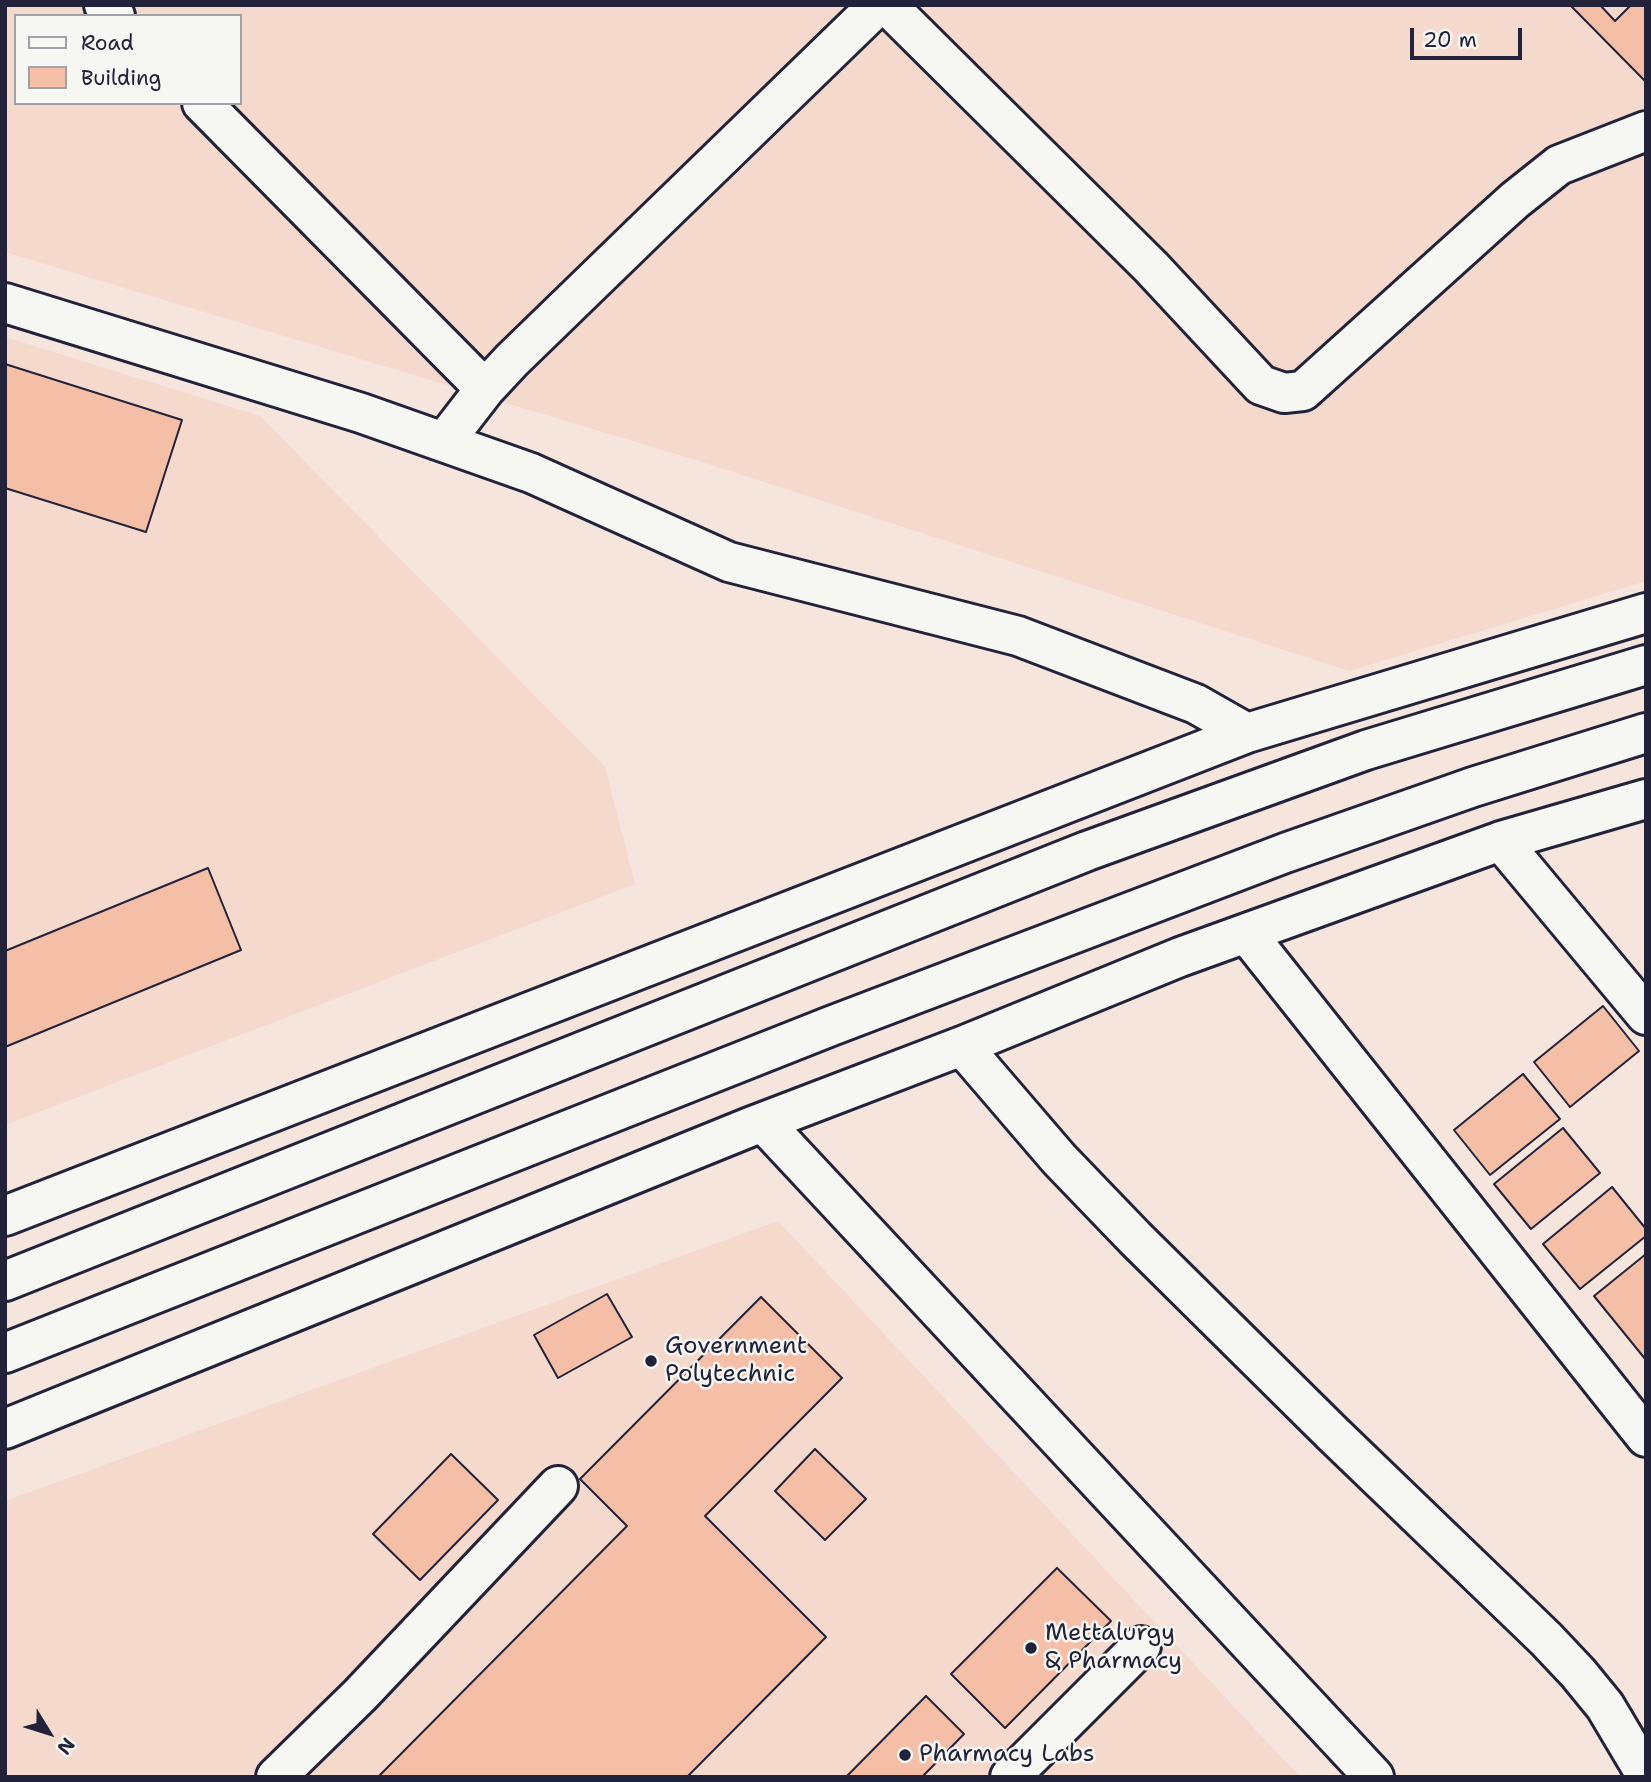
<!DOCTYPE html>
<style>
body{margin:0}
#map{position:relative;width:1651px;height:1782px;overflow:hidden;background:#f5e5dc;font-family:"Shantell Sans",sans-serif}
canvas{display:block}
.frame{position:absolute;inset:0;border:7px solid #22223b;pointer-events:none}
.legend{position:absolute;left:14px;top:14px;width:228px;height:91px;box-sizing:border-box;background:#f6f6f2;border:2px solid #a1a1a9;margin:0;padding:9px 12px;list-style:none;font-size:21px;color:#22223b}
.legend li{display:flex;align-items:center;gap:14px;height:35px}
.legend b{width:35px;border:2px solid #a1a1a9}
.north{position:absolute;left:14px;top:1698px;width:70px;height:70px;-webkit-text-stroke:5px #f6f6f2;paint-order:stroke;rotate:128deg;font-size:19px;font-weight:700;line-height:28px;text-align:center;color:#22223b}
.north::after{content:'';display:block;margin:auto;width:24px;height:32px;background:#22223b;clip-path:polygon(50% 0,100% 100%,50% 72%,0 100%)}
.scale{position:absolute;left:1410px;top:28px;width:112px;height:32px;box-sizing:border-box;border:4px solid #22223b;border-top:0;padding-left:9px;font-size:21px;line-height:24px;white-space:nowrap;color:#22223b;-webkit-text-stroke:5px #f6f6f2;paint-order:stroke}
</style>
<div id="map">
<canvas width="1651" height="1782"></canvas>
<div class="frame"></div>
<ul class="legend">
<li><b style="height:9px;background:#f6f6f2"></b>Road</li>
<li><b style="height:19px;background:#f4bea7"></b>Building</li>
</ul>
<div class="north">N</div>
<div class="scale">20 m</div>
</div>
<script>
const c = document.querySelector('canvas').getContext('2d');
c.lineJoin = 'round';
function paint(path, color) {
  c.fillStyle = color;
  c.fill(path, 'evenodd');
}
function shape(rows) {
  const path = new Path2D();
  for (const r of rows) {
    path.moveTo(r[0], r[1]);
    for (let i = 2; i < r.length; i += 2) path.lineTo(r[i], r[i + 1]);
  }
  return path;
}
function stroke(path, color, width, dash) {
  c.strokeStyle = color;
  c.lineWidth = width;
  c.lineCap = dash ? 'butt' : 'round';
  c.setLineDash(dash || []);
  c.stroke(path);
}
function drawText(font, color, halo, rows, align = 'center') {
  c.font = font + ' "Shantell Sans",sans-serif';
  c.lineWidth = 5;
  c.setLineDash([]);
  c.textBaseline = 'middle';
  c.strokeStyle = halo;
  c.fillStyle = color;
  for (const [text, x, y, turn = 0] of rows) {
    c.save();
    c.translate(x, y);
    c.rotate((+turn || 0) * Math.PI / 180);
    c.textAlign = isNaN(turn) ? turn : align;
    if (halo) c.strokeText(text, 0, 0);
    c.fillText(text, 0, 0);
    c.restore();
  }
}
paint(shape([
 [5,5,1646,5,1646,581,1349,671,699,461,5,252],
 [16,16,240,16,240,103,16,103],
 [5,337,260,416,605,767,635,884,5,1125],
 [778,1221,1300,1777,5,1777,5,1501]
]), '#f5d9cc');
const building = shape([
 [1570,5,1600,5,1615,21,1631,5,1646,5,1646,82,1570,5],
 [5,364,182,420,146,532,5,488,5,364],
 [208,868,241,950,5,1047,5,951,208,868],
 [1603,1006,1639,1051,1570,1107,1534,1062,1603,1006],
 [1523,1074,1560,1119,1490,1175,1454,1130,1523,1074],
 [1563,1128,1600,1173,1531,1229,1494,1184,1563,1128],
 [1612,1187,1646,1229,1646,1236,1580,1289,1543,1244,1612,1187],
 [1646,1254,1646,1360,1594,1296,1646,1254],
 [607,1294,632,1337,558,1378,534,1335,607,1294],
 [761,1297,842,1378,705,1516,826,1637,687,1777,378,1777,627,1526,580,1479,761,1297],
 [815,1449,866,1499,825,1540,775,1491,815,1449],
 [451,1454,498,1500,420,1580,373,1534,451,1454],
 [1057,1568,1111,1621,1005,1728,951,1674,1057,1568],
 [926,1696,964,1734,922,1777,846,1777,926,1696]
]);
paint(building, '#f4bea7');
stroke(building, '#22223b', 2);
const minor = shape([
 [104,5,115,16],
 [887,5,1151,267,1261,385,1284,393,1303,391,1515,200,1559,165,1646,131],
 [202,103,485,389],
 [5,303,361,413,531,473,729,562,1018,636,1196,704,1247,733],
 [444,442,485,389,512,360,878,5],
 [1501,841,1646,1015],
 [1247,934,1646,1437],
 [962,1046,1059,1159,1135,1238,1333,1434,1546,1639,1578,1673,1605,1706,1646,1775],
 [763,1122,1374,1777],
 [5,1216,1247,733,1646,613],
 [5,1429,750,1127,962,1046,1180,957,1501,841,1646,799],
 [276,1777,360,1695,558,1486],
 [1010,1777,1141,1646]
]);
const major = shape([
 [5,1281,1087,851,1366,750,1646,665],
 [5,1353,831,1026,1285,853,1473,787,1646,733]
]);
stroke(minor, '#22223b', 44);
stroke(major, '#22223b', 44);
stroke(minor, '#f6f6f2', 38);
stroke(major, '#f6f6f2', 38);
for (const [x, y, r, color] of [
 [651,1361,7,"#22223b"],
 [1031,1648,7,"#22223b"],
 [905,1755,7,"#22223b"]
]) {
  const dot = new Path2D();
  dot.arc(x, y, r, 0, 2 * Math.PI);
  c.fillStyle = color;
  c.fill(dot);
  stroke(dot, '#f6f6f2', 2.5);
}
drawText('24px', '#22223b', '#f6f6f2', [
 ["Government",665,1347],
 ["Polytechnic",665,1375],
 ["Mettalurgy",1045,1634],
 ["& Pharmacy",1045,1662],
 ["Pharmacy Labs",919,1755]
], 'left');
</script>
